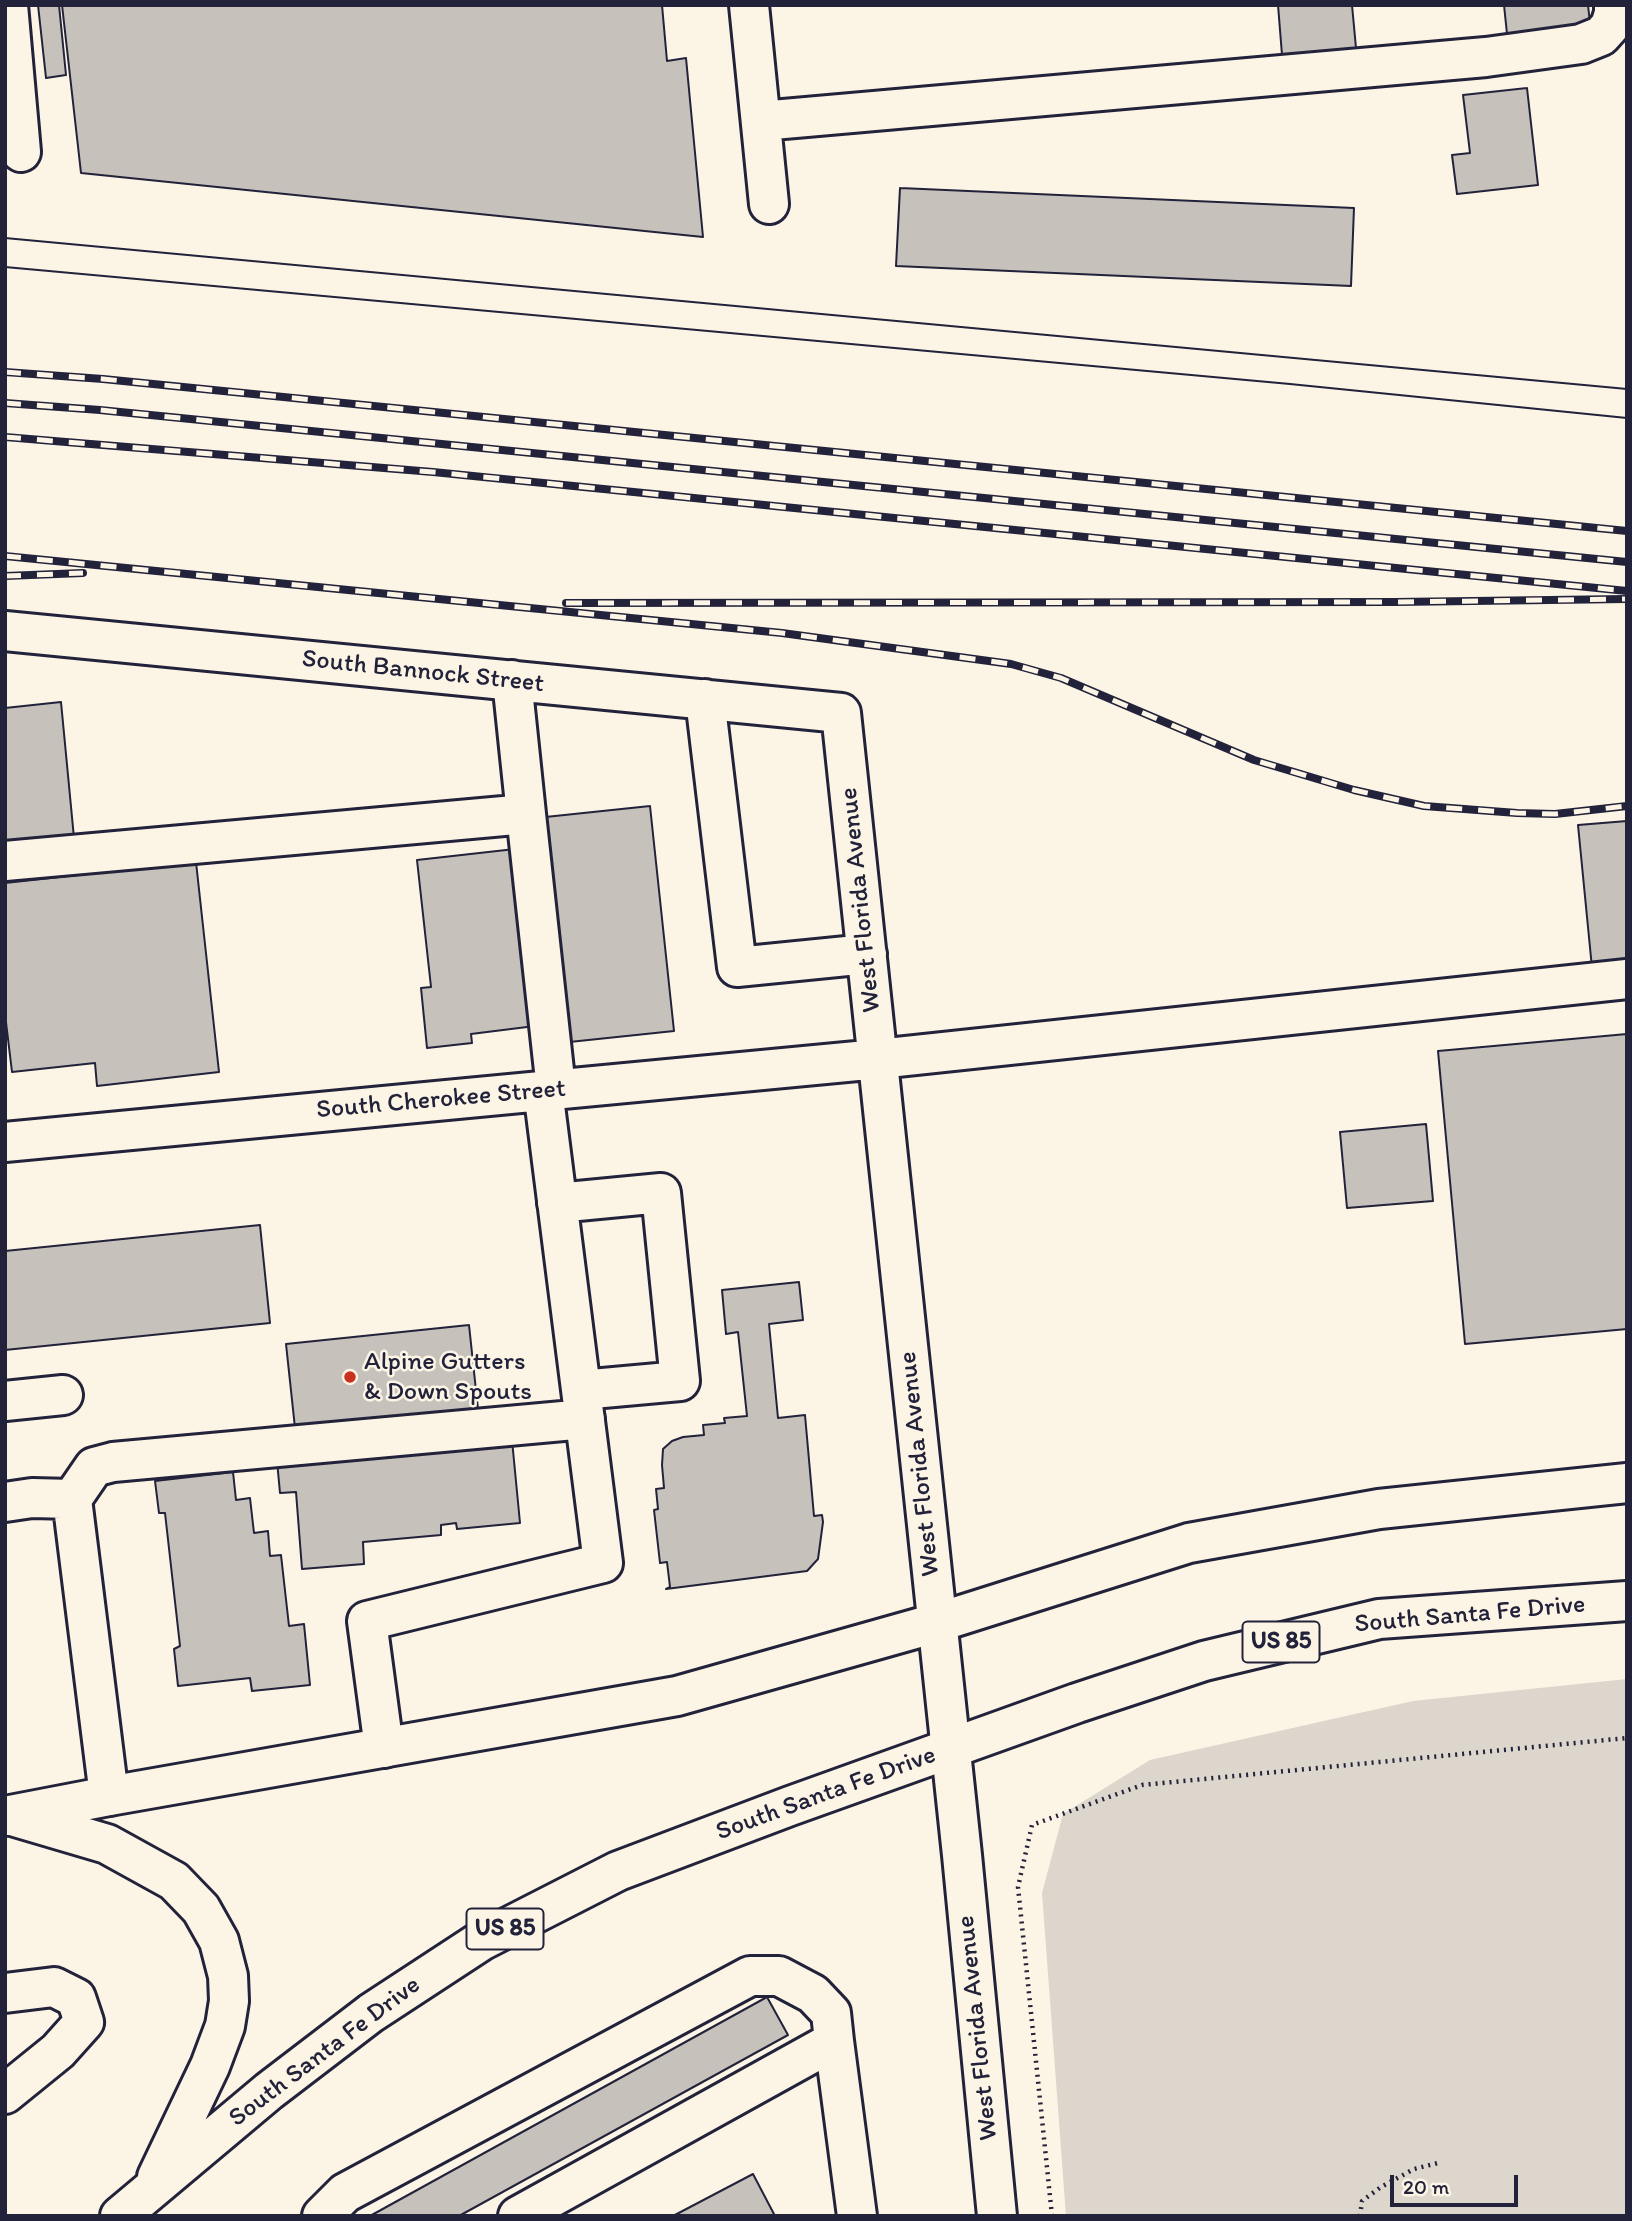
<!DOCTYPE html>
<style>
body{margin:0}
#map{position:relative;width:1632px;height:2221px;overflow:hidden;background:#fcf5e5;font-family:Itim,sans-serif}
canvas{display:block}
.frame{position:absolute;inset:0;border:7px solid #22223b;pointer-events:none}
.scale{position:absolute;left:1390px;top:2175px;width:128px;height:32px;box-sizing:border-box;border:4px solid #22223b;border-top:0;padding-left:9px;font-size:21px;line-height:24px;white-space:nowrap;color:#22223b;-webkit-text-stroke:5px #fcf5e5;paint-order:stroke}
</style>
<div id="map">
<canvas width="1632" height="2221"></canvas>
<div class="frame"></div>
<div class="scale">20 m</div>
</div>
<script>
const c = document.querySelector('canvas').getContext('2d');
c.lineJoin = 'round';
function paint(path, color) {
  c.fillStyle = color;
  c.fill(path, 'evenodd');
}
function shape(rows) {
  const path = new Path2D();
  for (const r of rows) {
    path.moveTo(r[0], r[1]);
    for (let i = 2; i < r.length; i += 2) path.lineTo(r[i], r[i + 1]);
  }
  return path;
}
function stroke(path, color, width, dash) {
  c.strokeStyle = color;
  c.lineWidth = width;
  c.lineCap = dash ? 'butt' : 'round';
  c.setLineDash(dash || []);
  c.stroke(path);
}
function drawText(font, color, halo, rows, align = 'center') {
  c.font = font + ' Itim,sans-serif';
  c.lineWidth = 5;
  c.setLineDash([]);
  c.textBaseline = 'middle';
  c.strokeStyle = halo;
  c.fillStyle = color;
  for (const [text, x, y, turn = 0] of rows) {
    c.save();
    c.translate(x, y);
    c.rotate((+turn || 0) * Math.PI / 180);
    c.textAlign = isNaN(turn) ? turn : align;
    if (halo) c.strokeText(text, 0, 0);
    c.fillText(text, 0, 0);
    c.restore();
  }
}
paint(shape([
 [1627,1679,1627,2216,1066,2216,1042,1893,1063,1814,1150,1760,1413,1701]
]), '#dcd6cc');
const building = shape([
 [38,5,59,5,66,75,46,78,38,5],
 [62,5,662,5,667,61,686,58,703,237,81,173,62,5],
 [1278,5,1352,5,1356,48,1282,55,1278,5],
 [1504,5,1588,5,1590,23,1507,34,1504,5],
 [1527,88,1538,185,1457,194,1452,155,1470,153,1463,95,1527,88],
 [900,188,1354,208,1351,286,896,266,900,188],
 [61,702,74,838,5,845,5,708,61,702],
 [650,806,674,1031,560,1043,536,818,650,806],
 [1627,821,1627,964,1592,968,1578,825,1627,821],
 [515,849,535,1026,471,1034,472,1043,427,1048,421,988,431,987,417,860,515,849],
 [196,862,219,1072,97,1086,95,1063,12,1072,5,1014,5,883,196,862],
 [1627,1034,1627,1329,1465,1344,1438,1051,1627,1034],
 [1426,1124,1433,1201,1347,1208,1340,1132,1426,1124],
 [260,1225,270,1323,5,1350,5,1251,260,1225],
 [799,1282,803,1320,769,1324,778,1418,805,1415,814,1516,822,1515,823,1522,818,1559,807,1571,666,1589,670,1587,667,1562,660,1563,654,1510,658,1509,656,1489,664,1488,662,1465,663,1449,672,1441,683,1437,704,1435,703,1425,725,1423,724,1418,747,1416,738,1332,726,1334,722,1290,799,1282],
 [469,1325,478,1409,295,1428,286,1344,469,1325],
 [512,1440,520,1523,457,1529,456,1523,441,1525,441,1535,363,1542,364,1564,302,1569,296,1492,280,1493,277,1461,512,1440],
 [233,1472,236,1500,250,1498,254,1533,268,1531,270,1556,281,1555,289,1626,304,1624,310,1685,252,1691,250,1678,178,1686,174,1649,180,1646,165,1513,159,1513,155,1481,233,1472],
 [767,1997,788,2035,459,2216,370,2216,767,1997],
 [753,2174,775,2216,673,2216,753,2174]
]);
paint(building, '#c6c1bb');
stroke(building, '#22223b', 2);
const minor = shape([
 [8,5,21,152],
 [749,5,769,204],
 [761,121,1486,57,1581,44,1601,36,1610,26,1614,13,1614,5],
 [5,631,841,713,962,1855,997,2216],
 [705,699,737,967,867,954],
 [526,814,556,1089],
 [5,861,526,814,512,680],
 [5,1142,878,1059,1627,979],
 [557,1203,661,1193,680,1381,581,1390],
 [5,1401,63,1395],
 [72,1499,94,1467,113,1462,585,1419],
 [5,1502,32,1498,72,1499,109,1796],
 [384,1748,367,1621,603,1563,543,1090],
 [5,1993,54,1987,76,1998,84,2022,58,2051,5,2094],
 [322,2216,345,2193,750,1976,779,1976,813,1994,831,2013,834,2041],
 [518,2216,834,2041,857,2216]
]);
const highway = shape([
 [5,1816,109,1796,677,1696,936,1623,1189,1543,1379,1509,1627,1483],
 [12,1816,107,1844,174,1881,201,1909,219,1941,228,1976,229,2001,225,2026,210,2066,157,2177],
 [120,2216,269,2091,371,2013,481,1941,618,1871,790,1806,1077,1703,1204,1661,1379,1619,1627,1601]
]);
stroke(minor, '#22223b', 44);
stroke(highway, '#22223b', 44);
stroke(shape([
 [1052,2216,1018,1887,1032,1825,1142,1785,1627,1738],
 [1360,2216,1362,2201,1381,2187,1414,2169,1438,2163]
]), '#22223b', 4.5, [2, 5]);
stroke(minor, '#fcf5e5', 38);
stroke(highway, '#fcf5e5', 38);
stroke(shape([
 [5,238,1627,389],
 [5,267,1290,384,1627,418]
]), '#22223b', 2);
const rail = shape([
 [5,372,103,379,1627,531],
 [5,403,100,410,1627,562],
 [5,437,433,472,1627,591],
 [5,556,782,633,1011,664,1061,678,1254,760,1354,790,1424,806,1517,813,1555,814,1627,806],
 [5,576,83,573],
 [566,603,1395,602,1627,599]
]);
stroke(rail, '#22223b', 8);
stroke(rail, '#fcf5e5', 5, [16]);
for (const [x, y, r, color] of [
 [350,1377,7,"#c8321e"]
]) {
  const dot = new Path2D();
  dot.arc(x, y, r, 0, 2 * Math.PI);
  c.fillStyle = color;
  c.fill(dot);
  stroke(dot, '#fcf5e5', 2.5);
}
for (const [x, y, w] of [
 [1281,1642,77],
 [505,1929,77]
]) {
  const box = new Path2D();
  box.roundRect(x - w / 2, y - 20.5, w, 41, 5);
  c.fillStyle = '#fcf5e5';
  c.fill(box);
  stroke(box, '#22223b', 2);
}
drawText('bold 24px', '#22223b', null, [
 ["US 85",1281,1642],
 ["US 85",505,1929]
]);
drawText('26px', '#22223b', '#fcf5e5', [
 ["South Bannock Street",423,672,6],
 ["West Florida Avenue",861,900,-96],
 ["South Cherokee Street",441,1100,-5],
 ["West Florida Avenue",920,1464,-96],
 ["South Santa Fe Drive",1470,1615,-5],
 ["South Santa Fe Drive",826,1794,-20],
 ["West Florida Avenue",978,2028,-96],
 ["South Santa Fe Drive",325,2052,-37]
]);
drawText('26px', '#22223b', '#fcf5e5', [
 ["Alpine Gutters",364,1362],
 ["& Down Spouts",364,1392]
], 'left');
</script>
